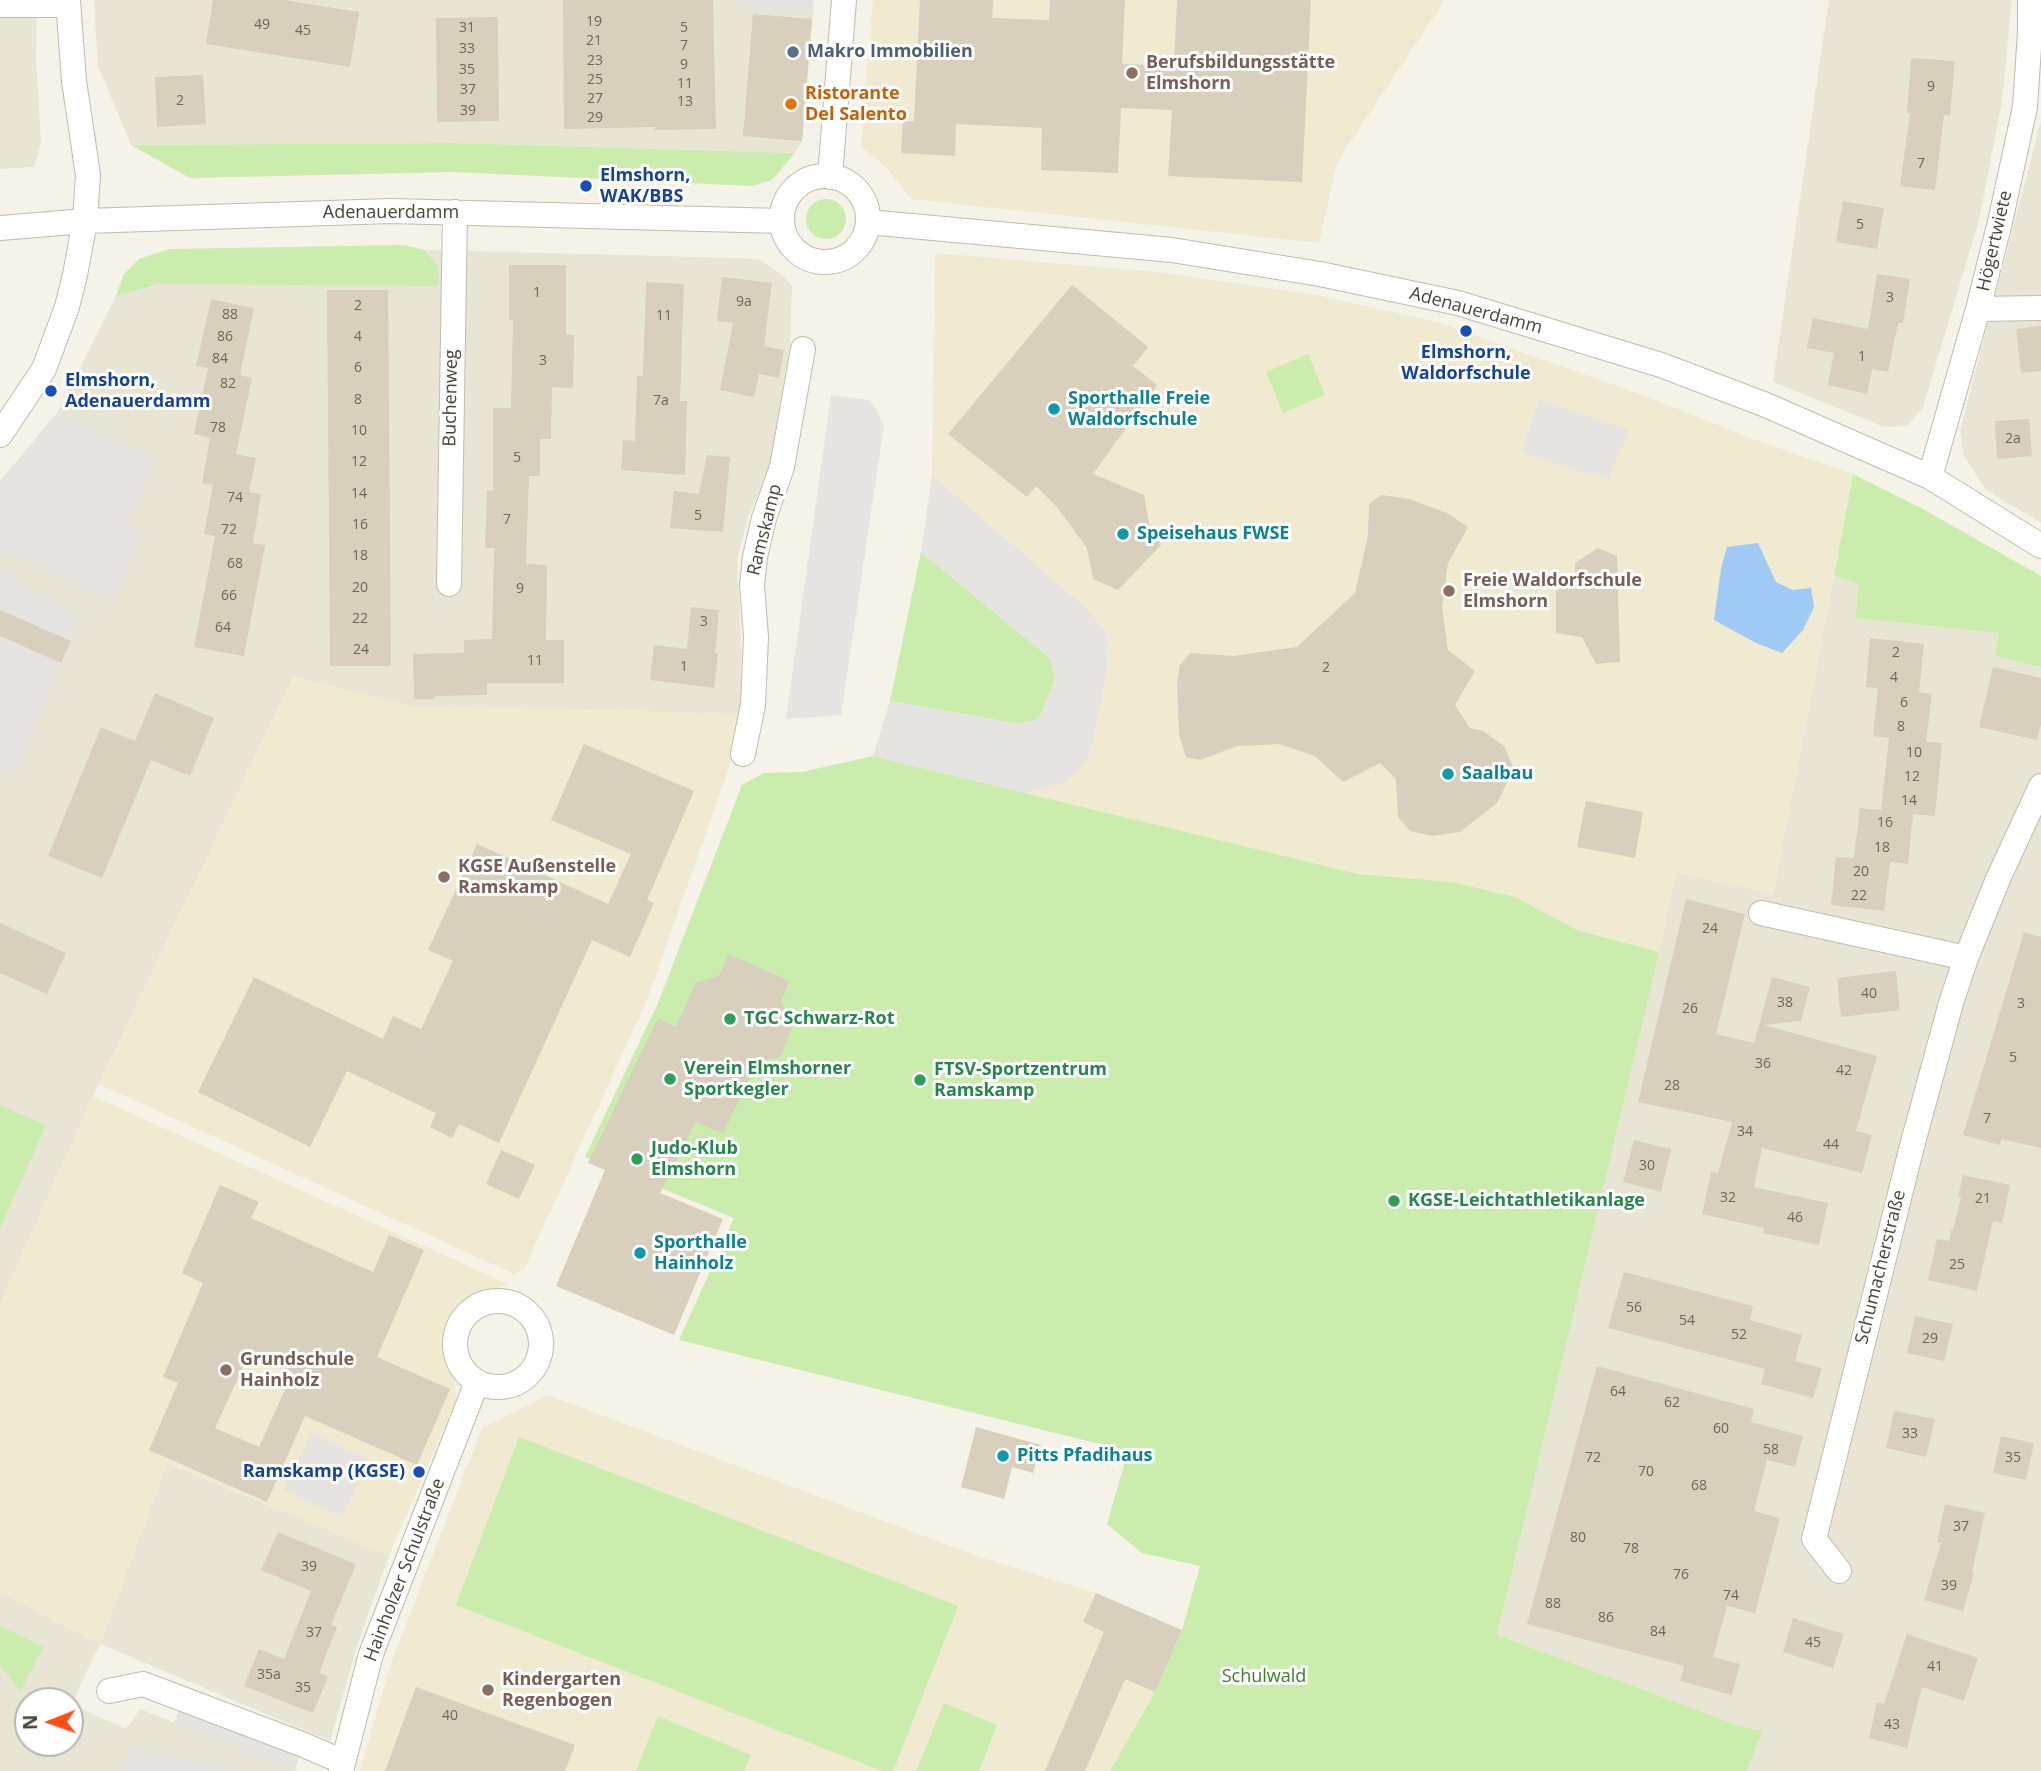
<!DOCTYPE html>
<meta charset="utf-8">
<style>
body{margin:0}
#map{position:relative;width:2041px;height:1771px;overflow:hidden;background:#f5f2e7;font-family:"Open Sans",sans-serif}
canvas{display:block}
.north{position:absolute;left:14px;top:1687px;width:70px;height:70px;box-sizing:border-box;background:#fff;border:2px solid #b6b4ae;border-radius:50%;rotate:269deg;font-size:19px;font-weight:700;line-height:28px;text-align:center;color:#494335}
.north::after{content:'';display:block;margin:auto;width:24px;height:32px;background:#ff4f14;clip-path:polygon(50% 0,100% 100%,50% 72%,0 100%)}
</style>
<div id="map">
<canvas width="2041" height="1771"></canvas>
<div class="north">N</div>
</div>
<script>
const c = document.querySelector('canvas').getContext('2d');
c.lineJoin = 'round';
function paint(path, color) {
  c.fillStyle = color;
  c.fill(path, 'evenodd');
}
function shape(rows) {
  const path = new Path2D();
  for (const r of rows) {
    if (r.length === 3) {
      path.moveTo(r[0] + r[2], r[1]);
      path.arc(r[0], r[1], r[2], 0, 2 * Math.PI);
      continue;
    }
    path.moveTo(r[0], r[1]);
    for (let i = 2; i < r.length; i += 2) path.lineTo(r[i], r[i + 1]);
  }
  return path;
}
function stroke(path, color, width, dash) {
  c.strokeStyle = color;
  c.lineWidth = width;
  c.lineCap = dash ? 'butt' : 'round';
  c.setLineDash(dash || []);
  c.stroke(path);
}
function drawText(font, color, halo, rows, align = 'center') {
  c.font = font + ' "Open Sans",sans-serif';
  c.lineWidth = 6;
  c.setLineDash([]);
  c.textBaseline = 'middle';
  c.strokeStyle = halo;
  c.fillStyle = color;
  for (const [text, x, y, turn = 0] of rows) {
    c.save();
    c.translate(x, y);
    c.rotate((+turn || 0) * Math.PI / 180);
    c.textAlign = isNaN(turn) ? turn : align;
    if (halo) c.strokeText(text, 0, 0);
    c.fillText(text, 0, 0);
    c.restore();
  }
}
paint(shape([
 [0,0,37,0,36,58,41,144,34,167,0,169],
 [94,0,814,0,802,141,795,153,454,143,131,145,98,66],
 [1829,0,2012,0,2002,102,1979,220,1923,407,1908,426,1884,427,1773,382],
 [2041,121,2041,523,1986,490,1964,456,1960,430],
 [425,250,741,258,760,260,778,272,792,285,790,345,769,468,748,518,737,558,741,640,741,714,407,706,293,677,93,1096,0,1304,0,481,57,413,116,296,159,284,437,265],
 [1834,576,1859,584,1855,618,2000,633,1995,656,2041,667,2041,1771,1747,1771,1762,1731,1737,1725,1497,1635,1658,952,1676,872,1773,894],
 [167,1463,389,1555,357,1646,330,1741,100,1644,71,1704,126,1729,140,1709,298,1771,0,1771,0,1592,100,1644],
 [28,1701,70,1701,70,1743,28,1743]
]), '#e9e5d5');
paint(shape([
 [873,0,1445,0,1337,162,1319,243,911,199,888,169,861,146],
 [935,253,1158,272,1316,295,1437,322,1648,397,1753,439,1853,474,1773,894,1676,872,1659,952,1577,930,1514,897,1452,882,1358,874,1024,793,1046,789,1091,751,1107,674,1108,639,1103,628,1084,606,932,475],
 [293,677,407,706,741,714,734,753,647,1000,524,1269,514,1274,99,1084],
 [93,1096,510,1285,481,1292,463,1302,450,1317,443,1340,447,1360,455,1380,456,1400,389,1555,168,1463,100,1644,0,1592,0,1304],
 [548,1395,980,1557,1096,1593,1182,1630,1155,1692,1110,1771,360,1771,391,1663,482,1428]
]), '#efead0');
paint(shape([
 [454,143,795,153,772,180,752,186,453,172,190,178,131,145],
 [826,219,20],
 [404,245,425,250,437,265,439,286,159,284,116,296,124,274,139,259,169,249],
 [1308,354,1325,395,1283,413,1266,372],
 [1853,474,1921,508,2041,576,2041,667,1995,656,1999,633,1855,618,1859,584,1834,576],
 [921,552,1051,659,1055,679,1039,719,1019,724,890,701],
 [873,756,1358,874,1452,882,1515,897,1577,930,1659,952,1497,1635,1737,1725,1762,1731,1747,1771,1110,1771,1155,1692,1182,1630,1200,1566,1142,1553,1107,1524,1128,1451,679,1340,734,1218,585,1157,658,1003,742,785,764,773,802,772],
 [0,1105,46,1125,0,1228],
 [519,1437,958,1606,893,1771,882,1771,456,1605],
 [0,1626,43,1647,20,1692,0,1664],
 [944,1703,997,1725,979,1771,916,1771],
 [658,1716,751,1755,744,1771,636,1771]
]), '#caecad');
paint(shape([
 [738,0,814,0,812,12,738,6],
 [831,395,870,400,884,425,841,715,786,719],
 [1539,399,1630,430,1607,480,1521,452],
 [57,413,157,457,127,527,142,534,113,602,0,548,0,481],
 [932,475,1084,606,1103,628,1108,639,1107,674,1091,751,1083,765,1069,780,1046,789,1024,793,873,756,890,701,1019,724,1039,719,1055,679,1051,659,921,552],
 [0,569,82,617,12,778,0,772],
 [311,1432,368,1458,342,1517,284,1491],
 [184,1698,304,1745,295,1770,174,1723],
 [129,1745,241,1771,123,1771]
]), '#e6e4e0');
paint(shape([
 [1758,543,1776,582,1793,590,1811,588,1814,607,1803,630,1782,653,1756,643,1714,620,1721,569,1727,547]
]), '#9fcaf6');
paint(shape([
 [213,0,284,0,359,12,350,67,206,44],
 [563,0,713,0,716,129,655,130,655,127,564,129],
 [920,0,993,0,992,18,1049,20,1050,0,1125,0,1122,64,1174,66,1177,0,1311,0,1302,182,1168,176,1172,110,1121,108,1118,173,1041,170,1042,128,956,124,955,156,901,153,903,121,914,121],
 [753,14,812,19,802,141,743,136],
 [498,17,499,121,437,122,436,18],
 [1911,58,1955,61,1950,116,1944,115,1935,190,1900,186,1910,113,1907,113],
 [203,75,206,124,157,127,155,77],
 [1843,201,1884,208,1877,249,1836,242],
 [509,265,566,265,566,334,574,335,573,388,552,387,551,439,540,439,540,476,529,476,526,564,547,565,546,640,564,640,564,683,487,683,487,695,435,696,435,699,414,699,413,654,464,653,464,640,492,639,494,548,485,548,487,490,493,491,493,408,511,408,513,320,509,320],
 [1877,274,1910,279,1903,323,1898,323,1888,372,1872,369,1867,394,1828,385,1834,353,1807,348,1813,318,1868,329],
 [722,277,772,283,764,346,784,350,779,378,759,374,754,397,720,390,733,323,717,321],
 [646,282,684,284,680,401,687,401,685,475,621,470,623,440,635,441,637,376,643,376],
 [1072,285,1148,347,1133,366,1157,385,1093,474,1144,495,1149,523,1161,545,1118,590,1093,579,1087,548,1057,507,1036,486,1027,497,948,434],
 [327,290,388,290,391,666,330,666],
 [211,299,254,308,240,375,252,378,236,454,256,458,249,492,261,494,253,543,265,545,244,656,194,647,215,536,204,534,213,485,202,483,210,438,194,434,208,368,196,366],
 [2041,326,2041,371,2021,373,2016,329],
 [2029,419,2032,456,1997,459,1995,421],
 [707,455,730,457,723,532,670,528,674,491,699,494],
 [1381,495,1410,499,1447,513,1468,527,1448,563,1442,607,1448,650,1475,671,1455,705,1470,728,1483,731,1504,746,1514,769,1497,803,1460,832,1432,836,1410,831,1398,817,1396,779,1380,763,1343,782,1315,756,1279,744,1237,746,1200,760,1186,757,1179,734,1177,682,1180,665,1190,653,1233,656,1297,647,1355,593,1368,536,1369,504],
 [1598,548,1617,556,1620,662,1596,664,1582,637,1556,633,1556,591,1575,580,1575,563],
 [691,607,719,610,715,653,718,654,714,688,650,680,654,645,687,649],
 [0,610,71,641,61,663,0,636],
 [1870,638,1924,644,1919,692,1932,694,1926,742,1942,743,1935,816,1913,814,1908,864,1890,862,1884,911,1831,905,1836,857,1854,858,1860,808,1881,810,1889,738,1873,736,1878,688,1866,687],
 [1993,667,2041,678,2041,724,2037,740,1979,727],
 [155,693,214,718,190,776,151,760,102,878,48,856,101,727,135,741],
 [584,744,694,791,647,900,654,903,630,957,592,940,499,1143,459,1124,452,1138,430,1127,436,1113,347,1071,310,1147,198,1092,254,977,383,1039,393,1016,421,1029,453,961,428,950,477,844,608,904,631,854,551,820],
 [1586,801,1643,812,1635,858,1577,847],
 [1686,899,1745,914,1716,1034,1754,1043,1772,977,1810,987,1801,1021,1764,1025,1877,1056,1856,1131,1872,1135,1862,1173,1762,1148,1754,1187,1828,1203,1819,1245,1763,1233,1764,1228,1702,1214,1711,1172,1718,1173,1732,1122,1638,1102],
 [0,923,66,953,47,994,0,973],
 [2024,932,2041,937,2041,1148,2001,1139,2000,1145,1963,1135],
 [729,954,789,981,781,1002,792,1028,780,1057,757,1061,723,1134,695,1122,660,1193,723,1219,674,1335,556,1286,605,1170,588,1163,658,1018,676,1027,696,982,719,976],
 [1896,971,1900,1010,1841,1017,1837,978],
 [1634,1140,1671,1149,1661,1192,1623,1182],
 [501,1150,535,1165,519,1199,486,1184],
 [1963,1175,2010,1185,2002,1223,1993,1221,1977,1291,1928,1280,1937,1239,1949,1241,1951,1230,1953,1230,1961,1197,1958,1197],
 [220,1185,259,1202,251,1218,373,1272,389,1235,424,1250,377,1357,450,1389,417,1465,305,1416,267,1502,149,1450,178,1383,163,1377,203,1283,182,1273],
 [250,1352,293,1372,259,1447,215,1428],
 [1624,1272,1753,1306,1750,1320,1802,1335,1795,1361,1822,1368,1813,1398,1761,1384,1765,1369,1608,1328],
 [1915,1316,1953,1324,1944,1361,1907,1353],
 [1597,1366,1754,1409,1751,1422,1803,1436,1795,1467,1767,1460,1754,1511,1780,1518,1755,1613,1727,1606,1713,1657,1740,1664,1732,1695,1680,1681,1684,1666,1527,1624],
 [1894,1411,1935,1419,1926,1457,1886,1448],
 [976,1427,1041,1445,1033,1473,1012,1467,1004,1499,961,1487],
 [2001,1436,2034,1443,2026,1480,1993,1473],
 [1945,1504,1985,1513,1972,1572,1974,1573,1963,1611,1924,1600,1941,1543,1937,1542],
 [278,1532,356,1564,331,1625,337,1627,319,1673,328,1677,313,1713,244,1686,259,1649,284,1659,311,1591,261,1570],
 [1096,1593,1182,1630,1155,1692,1125,1679,1085,1771,1045,1771,1104,1632,1083,1622],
 [1793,1618,1844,1634,1833,1668,1783,1652],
 [1907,1634,1978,1658,1964,1701,1922,1687,1907,1748,1869,1738,1877,1702,1884,1704],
 [416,1687,575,1745,565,1771,385,1771]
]), '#d8cfbc');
const minor = shape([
 [0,5,68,5],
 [825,219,43],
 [830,177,844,0],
 [868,222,1172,250,1320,274,1458,303,1661,365,1766,405,1930,477,2041,546],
 [0,228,85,221,391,211,782,221],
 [1978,309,2041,308],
 [0,435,44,369,67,307,75,275,85,221,88,175,74,81,68,0],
 [1930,477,1978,309,2000,222,2025,107,2030,32,2030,0],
 [449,584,455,212],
 [743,754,753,705,756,637,752,585,755,557,764,518,782,467,803,349],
 [1761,913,1966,958],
 [498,1344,43],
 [1839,1571,1814,1539,1912,1146,1951,1003,1966,958,1998,879,2041,786],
 [109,1691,143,1684,304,1745,343,1762],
 [341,1771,371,1654,477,1382]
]);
stroke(minor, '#c1bba9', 26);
stroke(minor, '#fff', 24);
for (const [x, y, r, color] of [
 [793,52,7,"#5c6f8a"],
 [1132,73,7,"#8d6e63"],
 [791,104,7,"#e8710a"],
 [586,186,7,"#1a4fb4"],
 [1466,331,7,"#1a4fb4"],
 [51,391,7,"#1a4fb4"],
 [1054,409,7,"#0f9aa8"],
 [1123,534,7,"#0f9aa8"],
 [1449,591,7,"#8d6e63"],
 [1448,774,7,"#0f9aa8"],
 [444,877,7,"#8d6e63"],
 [730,1019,7,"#2e9e5b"],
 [670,1079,7,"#2e9e5b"],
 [920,1080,7,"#2e9e5b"],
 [637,1159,7,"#2e9e5b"],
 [1394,1201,7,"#2e9e5b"],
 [640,1253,7,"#0f9aa8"],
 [226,1370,7,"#8d6e63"],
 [1003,1456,7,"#0f9aa8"],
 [419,1472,7,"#1a4fb4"],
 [488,1690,7,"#8d6e63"]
]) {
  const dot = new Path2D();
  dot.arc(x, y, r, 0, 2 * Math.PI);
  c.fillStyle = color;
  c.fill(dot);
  stroke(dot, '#fff', 2.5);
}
drawText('14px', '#6d6657', null, [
 ["19",594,22],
 ["49",262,25],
 ["31",467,28],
 ["5",684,28],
 ["45",303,31],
 ["21",594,41],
 ["7",684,46],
 ["33",467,49],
 ["23",595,61],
 ["9",684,65],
 ["35",467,70],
 ["25",595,80],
 ["11",685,84],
 ["9",1931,87],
 ["37",468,90],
 ["27",595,99],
 ["2",180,101],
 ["13",685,102],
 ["39",468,111],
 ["29",595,118],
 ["7",1921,164],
 ["5",1860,225],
 ["1",537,293],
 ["3",1890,298],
 ["9a",744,302],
 ["2",358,306],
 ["88",230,315],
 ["11",664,316],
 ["86",225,337],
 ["4",358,337],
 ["1",1862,357],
 ["84",220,359],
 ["3",543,361],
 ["6",358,368],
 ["82",228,384],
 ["8",358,400],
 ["7a",661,401],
 ["78",218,428],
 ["10",359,431],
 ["2a",2013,439],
 ["5",517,458],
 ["12",359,462],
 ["14",359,494],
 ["74",235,498],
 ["5",698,516],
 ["7",507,520],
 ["16",360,525],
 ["72",229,530],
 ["18",360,556],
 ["68",235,564],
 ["20",360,588],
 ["9",520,589],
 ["66",229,596],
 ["22",360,619],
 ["3",704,622],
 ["64",223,628],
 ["24",361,650],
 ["2",1896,653],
 ["11",535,661],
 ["1",684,667],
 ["2",1326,668],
 ["4",1894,678],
 ["6",1904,703],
 ["8",1901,727],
 ["10",1914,753],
 ["12",1912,777],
 ["14",1909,801],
 ["16",1885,823],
 ["18",1882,848],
 ["20",1861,872],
 ["22",1859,896],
 ["24",1710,929],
 ["40",1869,994],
 ["38",1785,1003],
 ["3",2021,1004],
 ["26",1690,1009],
 ["5",2013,1058],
 ["36",1763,1064],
 ["42",1844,1071],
 ["28",1672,1086],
 ["7",1987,1119],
 ["34",1745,1132],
 ["44",1831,1145],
 ["30",1647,1166],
 ["32",1728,1198],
 ["21",1983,1199],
 ["46",1795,1218],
 ["25",1957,1265],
 ["56",1634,1308],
 ["54",1687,1321],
 ["52",1739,1335],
 ["29",1930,1339],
 ["64",1618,1392],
 ["62",1672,1403],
 ["60",1721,1429],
 ["33",1910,1434],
 ["58",1771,1450],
 ["72",1593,1458],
 ["35",2013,1458],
 ["70",1646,1472],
 ["68",1699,1486],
 ["37",1961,1527],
 ["80",1578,1538],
 ["78",1631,1549],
 ["39",309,1567],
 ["76",1681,1575],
 ["39",1949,1586],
 ["74",1731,1596],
 ["88",1553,1604],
 ["86",1606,1618],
 ["84",1658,1632],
 ["37",314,1633],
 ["45",1813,1643],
 ["41",1935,1667],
 ["35a",269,1675],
 ["35",303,1688],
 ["40",450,1716],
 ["43",1892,1725]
]);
drawText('bold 18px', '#4e5e75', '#fff', [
 ["Makro Immobilien",807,52]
], 'left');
drawText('bold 18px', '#785e54', '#fff', [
 ["Berufsbildungsstätte",1146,63],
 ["Elmshorn",1146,84],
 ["Freie Waldorfschule",1463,581],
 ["Elmshorn",1463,602],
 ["KGSE Außenstelle",458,867],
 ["Ramskamp",458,888],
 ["Grundschule",240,1360],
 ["Hainholz",240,1381],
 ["Kindergarten",502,1680],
 ["Regenbogen",502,1701]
], 'left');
drawText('bold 18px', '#c56008', '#fff', [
 ["Ristorante",805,94],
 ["Del Salento",805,115]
], 'left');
drawText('bold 18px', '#164399', '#fff', [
 ["Elmshorn,",600,176],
 ["WAK/BBS",600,197],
 ["Elmshorn,",1466,353,"center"],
 ["Waldorfschule",1466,374,"center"],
 ["Elmshorn,",65,381],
 ["Adenauerdamm",65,402],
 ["Ramskamp (KGSE)",405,1472,"right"]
], 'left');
drawText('18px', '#494335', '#fff', [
 ["Adenauerdamm",391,213],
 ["Högertwiete",1995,241,-77],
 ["Adenauerdamm",1476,311,15],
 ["Buchenweg",451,398,-89],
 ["Ramskamp",765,530,-76],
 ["Schumacherstraße",1881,1267,-76],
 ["Hainholzer Schulstraße",405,1570,-69]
]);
drawText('bold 18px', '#0d838f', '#fff', [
 ["Sporthalle Freie",1068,399],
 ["Waldorfschule",1068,420],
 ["Speisehaus FWSE",1137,534],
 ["Saalbau",1462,774],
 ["Sporthalle",654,1243],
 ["Hainholz",654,1264],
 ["Pitts Pfadihaus",1017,1456]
], 'left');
drawText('bold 18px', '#27864d', '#fff', [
 ["TGC Schwarz-Rot",744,1019],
 ["Verein Elmshorner",684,1069],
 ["Sportkegler",684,1090],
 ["FTSV-Sportzentrum",934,1070],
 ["Ramskamp",934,1091],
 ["Judo-Klub",651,1149],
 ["Elmshorn",651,1170],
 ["KGSE-Leichtathletikanlage",1408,1201]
], 'left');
drawText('18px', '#3d8023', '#fff', [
 ["Schulwald",1264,1677]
]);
</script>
